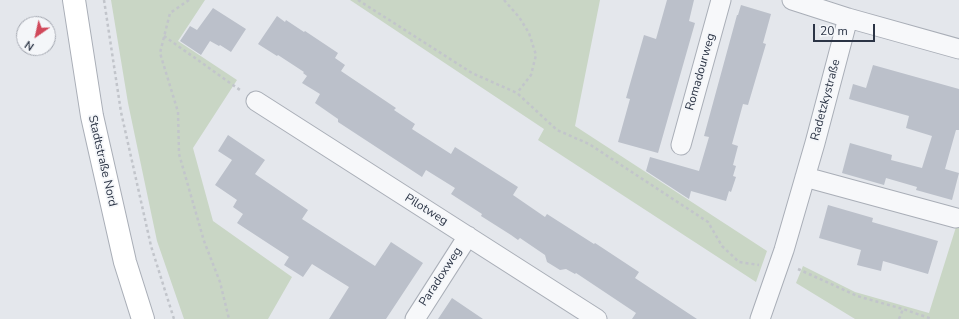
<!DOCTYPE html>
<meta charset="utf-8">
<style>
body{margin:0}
#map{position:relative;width:959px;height:319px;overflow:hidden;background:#e4e7ec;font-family:"Nunito Sans",sans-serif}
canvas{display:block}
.north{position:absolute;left:16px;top:16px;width:40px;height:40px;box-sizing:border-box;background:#f4f6f9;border:1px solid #a4a8b1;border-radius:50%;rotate:214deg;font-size:11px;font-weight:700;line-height:16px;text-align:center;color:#2b3445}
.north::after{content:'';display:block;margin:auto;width:14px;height:18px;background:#d1495b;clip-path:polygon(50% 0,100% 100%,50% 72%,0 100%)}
.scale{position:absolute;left:813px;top:24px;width:62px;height:18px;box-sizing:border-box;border:2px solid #2b3445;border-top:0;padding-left:5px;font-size:12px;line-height:14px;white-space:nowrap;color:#2b3445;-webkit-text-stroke:3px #f4f6f9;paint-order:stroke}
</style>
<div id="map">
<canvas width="959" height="319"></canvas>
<div class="north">N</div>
<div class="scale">20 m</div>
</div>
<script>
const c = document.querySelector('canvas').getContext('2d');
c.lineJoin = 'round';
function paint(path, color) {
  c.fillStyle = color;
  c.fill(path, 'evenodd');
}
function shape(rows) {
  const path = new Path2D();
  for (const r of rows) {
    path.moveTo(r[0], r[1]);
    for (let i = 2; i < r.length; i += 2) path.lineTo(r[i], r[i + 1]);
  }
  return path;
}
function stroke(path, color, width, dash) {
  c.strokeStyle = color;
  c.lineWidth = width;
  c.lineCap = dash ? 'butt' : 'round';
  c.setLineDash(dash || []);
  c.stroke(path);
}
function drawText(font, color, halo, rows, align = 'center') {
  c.font = font + ' "Nunito Sans",sans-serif';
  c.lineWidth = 3.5;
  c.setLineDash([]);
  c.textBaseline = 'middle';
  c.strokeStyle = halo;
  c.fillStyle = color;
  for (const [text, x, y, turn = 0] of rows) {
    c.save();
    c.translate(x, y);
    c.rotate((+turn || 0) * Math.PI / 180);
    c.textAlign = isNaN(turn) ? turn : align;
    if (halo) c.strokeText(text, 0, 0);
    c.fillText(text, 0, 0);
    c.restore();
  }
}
paint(shape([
 [111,0,205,0,178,41,237,80,193,148,213,221,292,277,268,319,184,319,157,241,128,103],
 [350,0,600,0,575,126,767,251,756,282,538,140,544,129],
 [956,227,959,228,959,319,855,319,796,283,803,266,855,292,929,313]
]), '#c9d6c5');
paint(shape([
 [667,0,694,0,689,21,695,23,658,153,618,142,630,99,626,98,644,35,656,39],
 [741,5,771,14,763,43,766,44,748,105,743,104,732,144,738,146,733,165,736,166,733,176,736,177,731,192,729,191,726,201,691,191,689,199,646,171,650,157,699,171,709,137,704,136,737,15,738,15],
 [213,8,246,29,231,52,220,45,219,46,210,41,201,55,180,41,190,26,197,30],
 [277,16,285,22,286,20,304,32,305,31,338,53,335,58,345,65,341,71,396,108,394,110,415,124,412,129,451,154,455,147,518,187,513,195,545,217,547,214,594,244,595,243,639,272,635,278,697,319,632,319,636,313,576,273,575,274,566,269,560,270,547,262,545,255,520,238,518,240,511,235,481,216,482,214,451,194,455,188,426,170,422,177,338,122,338,119,315,103,320,94,302,83,307,76,303,73,304,72,278,55,277,56,258,44],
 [873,65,959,89,959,130,956,130,945,169,959,173,952,200,916,190,917,187,886,178,884,185,842,173,850,143,892,155,891,160,922,168,932,136,906,128,909,116,849,99,853,84,866,88],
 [228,135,265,160,255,174,308,210,302,219,375,266,391,242,423,263,386,319,329,319,349,287,312,264,303,277,284,265,289,257,237,223,243,214,233,207,237,200,215,185,232,160,218,151],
 [828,205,873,218,872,222,938,241,928,274,883,261,881,271,857,265,861,250,819,238],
 [452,298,483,319,438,319]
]), '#bbc0ca');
const minor = shape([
 [792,0,848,18,959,49],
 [256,101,597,319],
 [681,145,721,0],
 [805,177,956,218],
 [415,319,468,236],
 [760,319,784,250,815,143,848,18]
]);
const secondary = shape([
 [74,0,92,116,125,262,143,319]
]);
stroke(minor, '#a9aeb7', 21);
stroke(secondary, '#a9aeb7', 24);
stroke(shape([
 [104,0,121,112,151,246,174,319],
 [189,0,170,13,160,53,178,112,179,154,204,241,220,282,229,319],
 [358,0,472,73,517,93,557,130,589,144,708,222,722,246,739,262,759,265],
 [504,0,519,17,529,33,536,55,531,75,517,93],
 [164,36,240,90],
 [798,269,857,296,903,309,932,319],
 [899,319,903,309]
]), '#c2c5cb', 2.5, [3, 3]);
stroke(minor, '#f7f8fa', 19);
stroke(secondary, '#fff', 22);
drawText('12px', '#2b3445', '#f4f6f9', [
 ["Romadourweg",701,72,-74],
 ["Radetzkystraße",826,100,-75],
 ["Stadtstraße Nord",102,161,77],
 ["Pilotweg",426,210,32],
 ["Paradoxweg",441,277,-57]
]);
</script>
